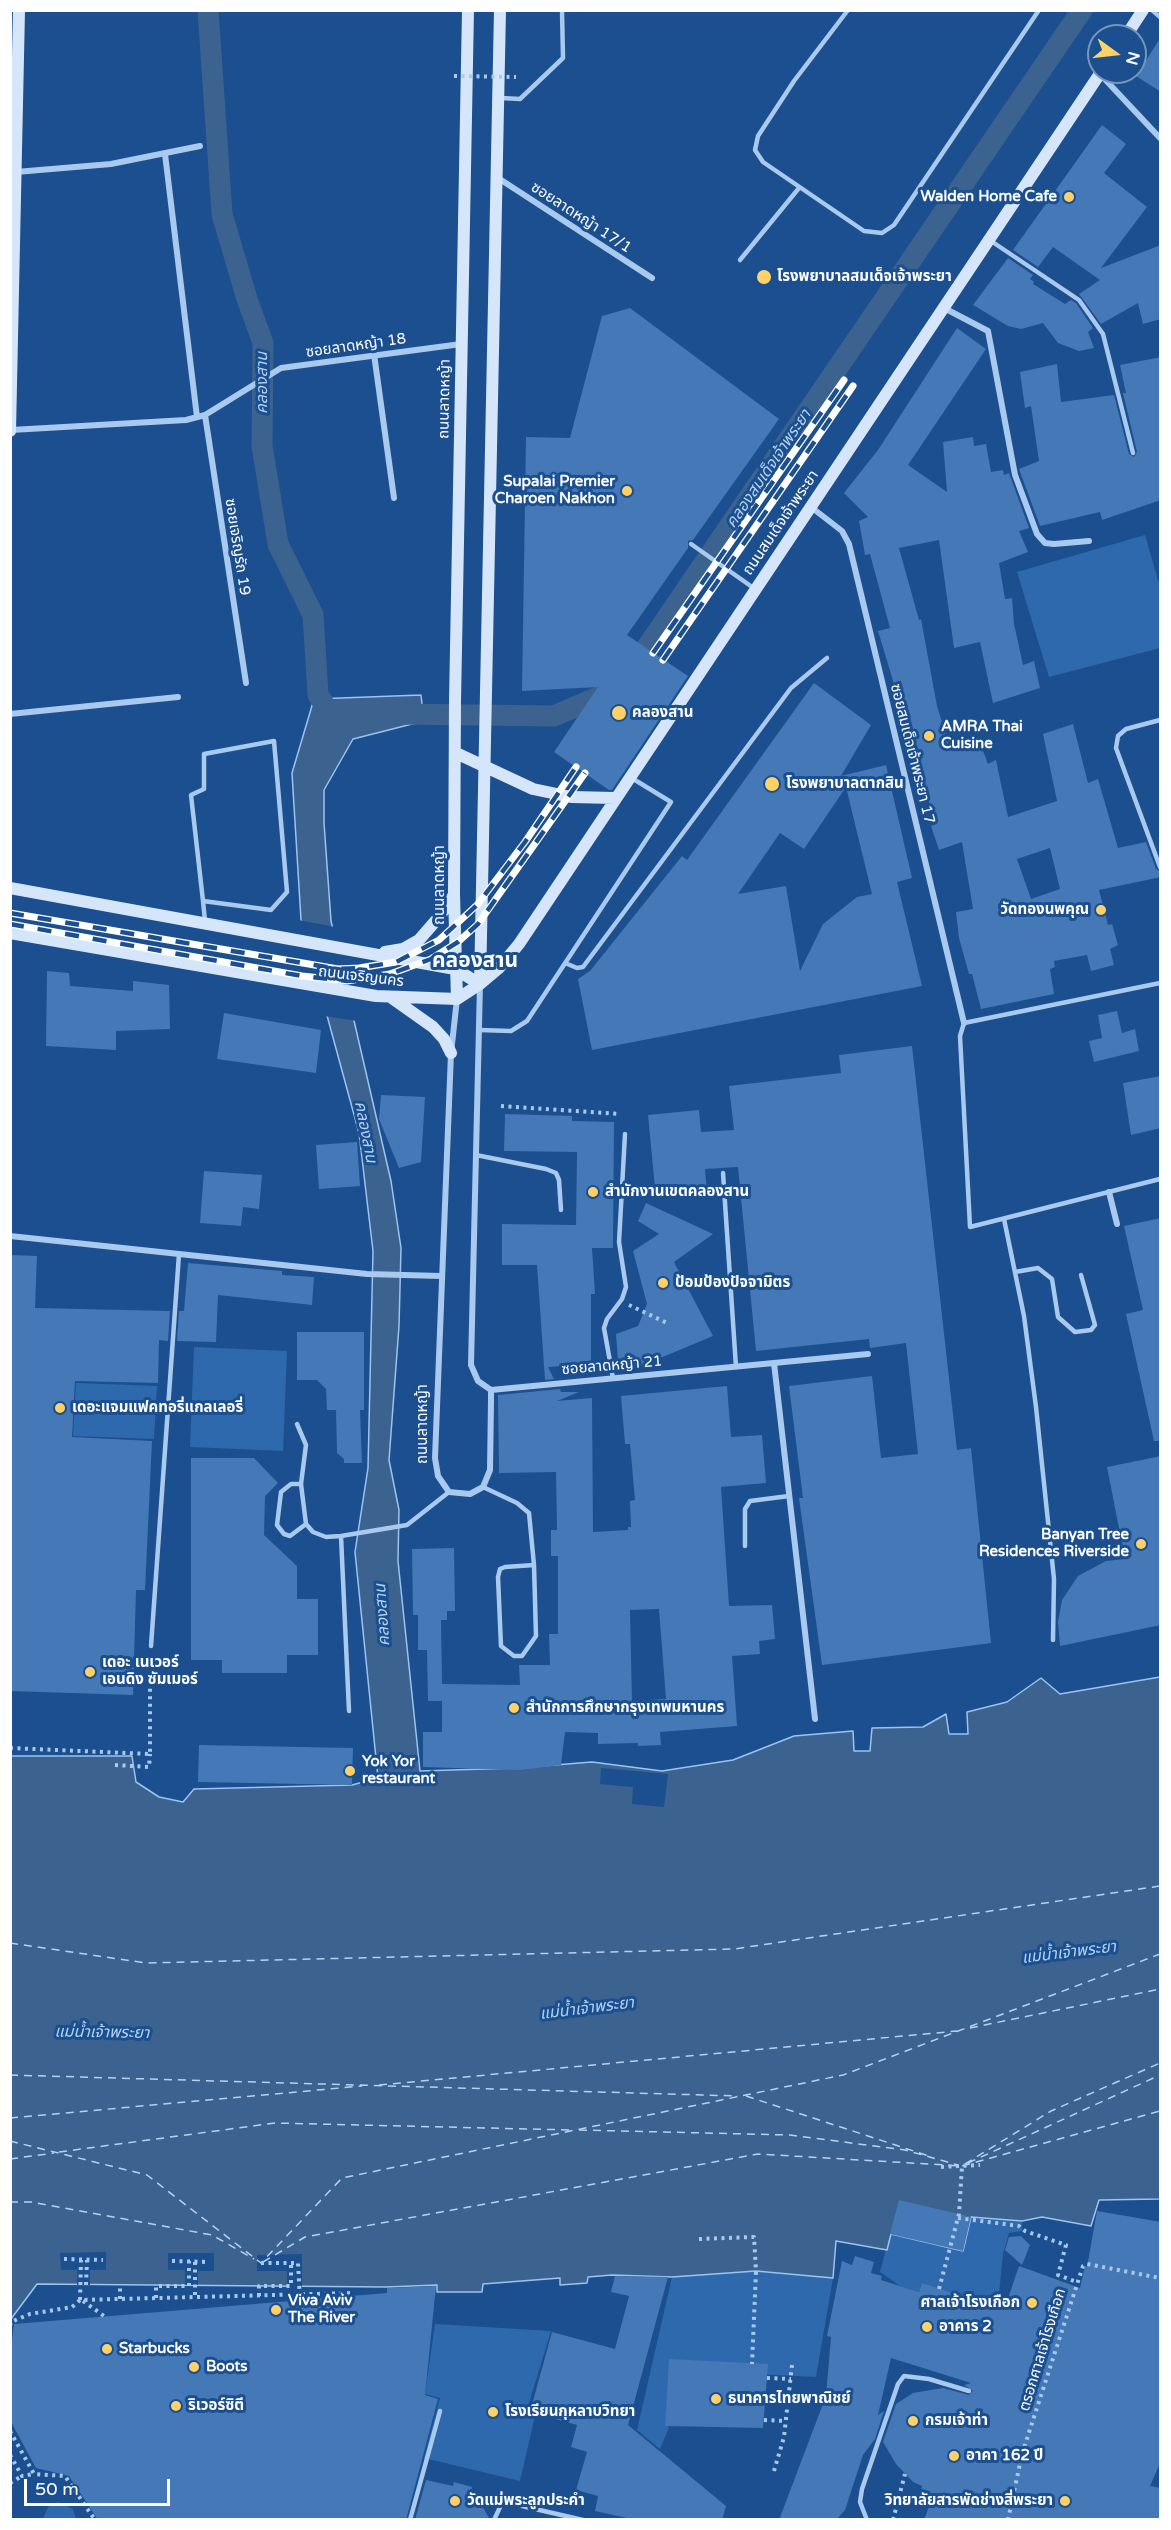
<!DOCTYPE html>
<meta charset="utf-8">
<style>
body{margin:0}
#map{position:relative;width:1171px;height:2530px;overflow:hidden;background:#1b4f8f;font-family:"Varela Round",sans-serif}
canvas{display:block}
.frame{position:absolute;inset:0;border:12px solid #fff;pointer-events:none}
.north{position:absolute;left:1087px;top:24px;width:60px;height:60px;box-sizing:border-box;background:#1b4f8f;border:2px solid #7695bc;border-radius:50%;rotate:105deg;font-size:16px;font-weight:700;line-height:24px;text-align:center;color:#fff}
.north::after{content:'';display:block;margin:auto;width:21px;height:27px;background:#ffd166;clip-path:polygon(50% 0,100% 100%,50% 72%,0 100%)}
.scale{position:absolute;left:24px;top:2479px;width:146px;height:27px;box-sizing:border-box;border:3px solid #fff;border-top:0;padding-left:8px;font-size:18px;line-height:21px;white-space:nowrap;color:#fff;-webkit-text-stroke:4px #1b4f8f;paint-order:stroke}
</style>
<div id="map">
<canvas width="1171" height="2530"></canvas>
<div class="frame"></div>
<div class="north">N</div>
<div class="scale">50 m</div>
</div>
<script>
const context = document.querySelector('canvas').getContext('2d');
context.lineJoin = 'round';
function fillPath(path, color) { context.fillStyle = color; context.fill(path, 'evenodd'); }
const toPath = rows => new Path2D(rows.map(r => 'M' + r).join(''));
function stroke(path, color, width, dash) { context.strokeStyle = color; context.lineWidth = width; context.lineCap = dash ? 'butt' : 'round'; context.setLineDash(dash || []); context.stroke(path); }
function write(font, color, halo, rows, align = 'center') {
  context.font = font + ' "Varela Round","Noto Sans Thai",sans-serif'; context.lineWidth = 6; context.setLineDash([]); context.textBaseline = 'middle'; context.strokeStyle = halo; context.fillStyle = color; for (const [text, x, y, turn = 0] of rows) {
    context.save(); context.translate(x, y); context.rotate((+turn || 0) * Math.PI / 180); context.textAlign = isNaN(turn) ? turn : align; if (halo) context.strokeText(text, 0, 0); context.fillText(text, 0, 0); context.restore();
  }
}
const green = toPath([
 [1145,535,1160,587,1160,648,1049,677,1017,572],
 [194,1347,287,1351,283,1451,190,1447],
 [76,1383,157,1386,154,1439,73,1436],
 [971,2217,1022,2221,1022,2231,1009,2233,1003,2254,997,2314,977,2301,922,2284,919,2292,900,2286,880,2272,890,2234,962,2251],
 [756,2271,833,2278,816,2377,674,2370,668,2430,660,2449,637,2430,672,2277],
 [435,2324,551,2331,526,2413,535,2416,520,2481,424,2458,440,2398,425,2394],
 [58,2502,73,2509,76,2519,43,2519,48,2507]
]);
const water = toPath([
 [421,695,424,721,353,739,324,790,324,823,331,921,391,1181,401,1248,399,1326,389,1460,399,1510,398,1561,420,1771,517,1768,592,1762,662,1771,733,1760,794,1736,853,1731,854,1751,870,1751,872,1728,923,1727,946,1714,949,1734,968,1734,967,1712,1007,1702,1041,1678,1060,1694,1160,1677,1160,2199,1099,2200,1091,2226,1042,2217,1022,2221,971,2217,963,2251,891,2234,887,2250,836,2241,833,2278,756,2271,672,2277,612,2275,588,2277,587,2283,560,2285,560,2278,483,2284,482,2292,437,2292,437,2285,386,2287,37,2284,11,2319,11,1756,132,1756,136,1782,159,1797,183,1802,194,1789,352,1785,378,1778,355,1552,368,1468,373,1251,359,1133,301,920,292,773,314,699,421,695]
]);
const pier = toPath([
 [298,920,335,927,357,1021,324,1016],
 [601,1768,668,1774,664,1807,632,1804,633,1787,600,1784],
 [106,2252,106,2270,90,2270,90,2285,77,2285,77,2270,61,2270,60,2253],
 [168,2253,214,2253,214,2271,198,2271,198,2285,185,2285,185,2270,168,2270],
 [302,2254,302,2287,287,2287,287,2271,257,2271,257,2255]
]);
const canal = toPath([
 [208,10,222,214,247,299,263,343,262,446,278,544,313,615,318,695,336,723],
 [396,714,554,716,619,688,1082,10]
]);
const ferry = toPath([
 [10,1943,146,1963,734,1949,1160,1886],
 [970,2028,1160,1989],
 [10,2075,738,2096],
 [379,2085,957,2031],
 [746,2096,932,2157],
 [10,2118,362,2086],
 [579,2130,790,2135,905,2150,958,2165],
 [10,2141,147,2175,261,2263,342,2178,843,2075,1160,1954],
 [59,2152,275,2123,571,2130],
 [10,2159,54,2153],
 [968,2163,1160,2075],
 [965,2164,1051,2111,1160,2063],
 [10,2202,31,2202,212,2235,254,2259],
 [263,2262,305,2237,758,2154,962,2166,1160,2111]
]);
const building = toPath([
 [1161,37,1161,92,1136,76],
 [1102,125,1126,144,1104,173,1147,207,1101,268,1161,245,1161,319,1143,324,1138,303,1101,324,1079,294,1100,280,1053,247,1038,267,1013,250],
 [1008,258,1033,275,1030,279,1034,282,1033,284,1065,304,1071,300,1076,303,1093,328,1088,332,1094,348,1079,351,1058,343,1043,323,1021,329,1008,326,973,305],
 [630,308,779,419,693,540,688,541,688,548,627,635,688,676,612,790,609,790,554,752,598,687,522,691,526,437,570,438,602,316],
 [957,328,986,349,908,465,947,492,943,442,973,437,974,446,986,444,991,472,1003,470,1004,475,1009,473,1029,528,1019,531,1028,552,999,563,1005,599,1012,598,1014,624,1023,665,1034,661,1040,688,993,703,980,642,954,648,939,540,899,548,919,620,921,619,937,706,951,751,979,740,988,764,996,760,1008,817,1057,801,1043,734,1073,724,1088,783,1098,779,1118,848,1146,842,1156,869,1161,871,1161,877,1099,890,1108,925,1112,924,1118,945,1110,949,1114,965,1091,971,1087,955,1054,961,1055,967,1050,969,1054,994,981,1009,972,974,969,974,959,938,956,912,973,909,962,842,939,850,931,826,936,824,923,784,925,784,918,756,905,715,900,717,891,685,894,684,878,631,890,628,870,554,865,555,859,521,868,517,844,493,878,450],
 [1050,848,1060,889,1031,899,1017,859],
 [1161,357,1161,500,1102,520,1100,512,1040,526,1019,469,1039,461,1031,406,1025,408,1020,372,1057,364,1061,402,1114,395,1129,454,1134,457,1137,452,1123,393,1126,393,1120,365],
 [814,683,871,725,841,776,886,765,912,878,897,882,922,986,592,1050,578,979,590,971,682,856,687,860],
 [846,787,872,894,857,897,823,924,800,971,786,886,738,894,780,833,804,849],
 [47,971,69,973,70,986,133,991,133,981,169,985,170,1029,116,1031,116,1050,46,1046],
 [1117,1011,1122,1033,1135,1029,1139,1051,1094,1062,1089,1041,1102,1038,1098,1015],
 [224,1013,321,1030,316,1073,217,1059],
 [912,1046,957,1450,971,1448,991,1643,822,1665,799,1498,803,1498,789,1386,872,1376,881,1458,918,1454,906,1343,870,1348,869,1339,756,1351,738,1167,705,1169,707,1193,656,1198,648,1115,699,1110,701,1132,734,1130,729,1086,841,1073,839,1055],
 [1161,1076,1161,1128,1131,1135,1123,1083],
 [381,1095,425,1097,421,1162,399,1168,379,1119],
 [505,1114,572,1116,572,1121,614,1122,613,1248,592,1248,595,1294,591,1294,591,1364,548,1367,554,1379,545,1380,537,1265,502,1265,502,1224,576,1225,577,1152,504,1151],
 [357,1142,360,1186,319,1189,316,1145],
 [204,1171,262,1175,259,1209,243,1207,241,1226,200,1223],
 [646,1203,713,1234,674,1262,713,1336,634,1369,618,1360,616,1334,638,1326,647,1304,633,1251,659,1234,638,1221],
 [1161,1218,1161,1441,1154,1441,1126,1314,1143,1310,1124,1226],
 [10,1255,37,1256,35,1308,170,1311,168,1341,159,1340,158,1383,75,1381,72,1437,152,1441,145,1590,136,1590,133,1695,10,1691],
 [188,1263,282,1271,282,1275,314,1277,312,1305,218,1295,216,1342,177,1341,179,1311,184,1311],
 [297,1332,364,1332,364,1410,360,1410,362,1463,344,1463,344,1459,337,1453,336,1410,327,1410,326,1389,317,1380,297,1380],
 [727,1386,731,1437,762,1435,766,1483,721,1487,729,1606,772,1605,775,1639,759,1641,760,1654,732,1656,737,1726,660,1732,661,1745,638,1746,638,1743,598,1744,598,1733,565,1732,561,1765,520,1770,423,1767,423,1732,442,1732,442,1701,428,1701,427,1650,418,1650,418,1615,413,1615,412,1549,454,1548,455,1611,447,1611,447,1620,441,1620,442,1684,520,1685,519,1665,550,1665,549,1634,558,1634,558,1556,551,1556,551,1530,557,1530,556,1472,499,1473,498,1395,560,1389,561,1392,579,1392,557,1401,592,1398,593,1532,628,1530,628,1527,631,1527,630,1501,635,1500,630,1444,625,1444,621,1396],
 [659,1609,666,1699,632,1701,630,1610],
 [1161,1456,1161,1625,1060,1646,1058,1622,1062,1600,1078,1576,1106,1561,1125,1559,1107,1467],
 [191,1458,254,1458,278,1483,265,1496,264,1535,297,1566,297,1599,318,1599,318,1655,287,1655,287,1673,222,1673,222,1660,191,1660],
 [199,1745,353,1748,352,1785,198,1782],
 [899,2200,971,2217,963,2251,890,2234],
 [1097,2211,1161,2222,1161,2461,1150,2486,1161,2488,1161,2520,924,2520,931,2501,921,2495,922,2486,913,2482,896,2464,883,2442,896,2404,913,2393,943,2388,969,2395,973,2391,964,2385,971,2383,891,2358,878,2415,884,2411,875,2439,863,2455,845,2510,836,2520,779,2520,826,2396,831,2337,827,2336,842,2261,852,2265,855,2256,874,2262,871,2273,882,2276,881,2280,919,2292,922,2283,1004,2310,1019,2266,1080,2288,1085,2266,1087,2267],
 [1021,2236,1030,2245,1022,2265,1005,2250,1009,2237],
 [615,2276,668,2277,628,2425,726,2506,722,2520,636,2520,595,2511,598,2496,576,2490,587,2452,571,2447,577,2425,530,2412,552,2332,615,2349,629,2296,611,2292],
 [436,2286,425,2395,438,2399,406,2520,98,2520,69,2476,36,2468,10,2420,10,2356,14,2324,387,2293,387,2288],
 [669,2359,768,2364,763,2428,665,2426],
 [426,2480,453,2486,454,2482,472,2487,471,2491,483,2495,481,2504,490,2520,415,2520]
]);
const path = toPath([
 [501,1106,620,1114],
 [629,1305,667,1323],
 [10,1748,150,1754,150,1657],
 [115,1765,149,1767,150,1754],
 [941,2167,980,2165],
 [958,2218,1019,2226,1025,2231,1066,2245,1058,2275,1077,2282],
 [699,2239,754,2237,756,2271,752,2364],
 [64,2259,103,2260],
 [172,2261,209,2262],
 [195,2262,195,2298],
 [261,2263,298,2263,300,2300],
 [86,2285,87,2260],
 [939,2289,959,2214,962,2166],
 [259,2296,259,2286,291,2286,291,2263],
 [156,2298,156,2286,189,2286,189,2261],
 [120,2299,120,2285],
 [80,2300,81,2260],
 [83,2301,104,2316],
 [10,2326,11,2322,30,2314,72,2307,80,2300,352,2293],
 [767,2378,791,2379],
 [764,2420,786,2421],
 [10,2431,34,2474,65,2476,95,2520],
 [10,2455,22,2476,33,2474],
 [774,2471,784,2437,792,2365],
 [10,2483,22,2476],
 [893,2520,905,2474],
 [1008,2520,1022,2454,1083,2266,1087,2264,1160,2278]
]);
const lane = toPath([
 [848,10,794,81,758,136,755,150,763,162,864,231,882,233,894,225,1039,10],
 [1152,10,1160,17],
 [501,98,520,99,563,58,562,10],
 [991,241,1079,300,1103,334,1133,453],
 [740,260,799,188],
 [691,544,755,589],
 [1160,720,1126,729,1118,736,1116,748,1160,867],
 [203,901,271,910,287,892,274,741,204,754,204,789,191,795,203,901,205,921],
 [565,963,577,968,583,967,791,688,827,658],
 [1160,983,964,1023,960,1036,970,1227,1160,1179],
 [479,1030,511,1031,527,1021,671,802,630,777],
 [476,1155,546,1169,556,1173,559,1180,561,1210],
 [723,1173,736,1367],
 [1004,1219,1024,1316,1036,1407,1054,1579,1053,1640],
 [1015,1272,1038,1268,1052,1279,1058,1317,1075,1332,1091,1330,1095,1325,1081,1275],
 [613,1378,604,1328,607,1319,622,1299,626,1287,619,1242,625,1134],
 [297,1424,306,1445,301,1484,306,1524,313,1532,326,1537,341,1536],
 [301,1484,291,1484,281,1492,277,1525,284,1534,290,1536,306,1524],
 [483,1487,517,1503,529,1513,534,1565,536,1636,522,1656,514,1656,501,1646,498,1577,500,1569,505,1567,534,1565],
 [745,1546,745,1509,750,1501,789,1496],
 [151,1646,179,1254],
 [349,1711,341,1536,407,1525,449,1492],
 [410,2520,440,2411],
 [494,2520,501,2505,509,2503,583,2520],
 [867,2520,860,2502,862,2489,898,2384,904,2376,929,2379,969,2391]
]);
const street = toPath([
 [1100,74,1160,138],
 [165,154,197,417],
 [16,172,111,164,200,146],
 [498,178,652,278],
 [944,308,988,331,1015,475,1037,534,1045,543,1054,544,1089,541],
 [374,354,394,498],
 [205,415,246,683],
 [11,430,186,420,205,415,281,368,461,344],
 [811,507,842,531,849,544,964,1023],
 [10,714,178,697],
 [457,999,451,1053,435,1458,438,1476,449,1492,470,1494,483,1487,490,1470,491,1401,491,1390,478,1381,471,1365,480,984],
 [1109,1192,1117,1224],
 [10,1236,367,1274,441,1276],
 [774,1363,815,1719],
 [491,1390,868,1354]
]);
const secondary = toPath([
 [1126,36,1143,10],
 [10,431,19,10],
 [456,753,533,789,571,797,615,798],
 [10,888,455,969,480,984],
 [10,933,376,996,457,999,480,984,499,968,519,944,1101,72],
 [385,952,403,949,419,940,439,917,454,895],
 [480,984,500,10],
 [392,998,433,1027,444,1039,451,1053],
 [457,999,454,894,455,701,468,10]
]);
const rail = toPath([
 [653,653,844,380],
 [663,660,853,386],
 [10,913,338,969,359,968,396,962,439,940,477,905,525,842,576,767],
 [10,924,302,976,347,981,390,974,431,959,458,942,478,924,585,773]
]);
const pathBridge = toPath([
 [454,76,516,77]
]);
const markers = [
 [1069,197,6,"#ffd166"],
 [764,277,8,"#ffd166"],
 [627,491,6,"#ffd166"],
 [619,713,8,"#ffd166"],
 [929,736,6,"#ffd166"],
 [772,784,8,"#ffd166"],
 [1101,910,6,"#ffd166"],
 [593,1192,6,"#ffd166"],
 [663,1283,6,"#ffd166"],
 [60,1408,6,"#ffd166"],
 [1141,1544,6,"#ffd166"],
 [90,1672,6,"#ffd166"],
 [514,1708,6,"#ffd166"],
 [350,1771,6,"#ffd166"],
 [1032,2303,6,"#ffd166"],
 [276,2310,6,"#ffd166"],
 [927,2327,6,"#ffd166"],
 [107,2349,6,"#ffd166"],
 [194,2367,6,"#ffd166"],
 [716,2399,6,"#ffd166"],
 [176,2406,6,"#ffd166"],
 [493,2412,6,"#ffd166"],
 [913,2421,6,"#ffd166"],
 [954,2456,6,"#ffd166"],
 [455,2501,6,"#ffd166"],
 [1065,2501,6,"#ffd166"]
];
const poiNames = [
 ["Walden Home Cafe",1057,197,"right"],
 ["โรงพยาบาลสมเด็จเจ้าพระยา",777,277],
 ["Supalai Premier",615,482,"right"],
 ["Charoen Nakhon",615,499,"right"],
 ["คลองสาน",632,713],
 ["AMRA Thai",941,727],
 ["Cuisine",941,744],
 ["โรงพยาบาลตากสิน",786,784],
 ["วัดทองนพคุณ",1089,910,"right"],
 ["สำนักงานเขตคลองสาน",605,1192],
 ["ป้อมป้องปัจจามิตร",675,1283],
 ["เดอะแจมแฟคทอรี่แกลเลอรี่",72,1408],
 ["Banyan Tree",1129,1535,"right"],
 ["Residences Riverside",1129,1552,"right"],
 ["เดอะ เนเวอร์",102,1663],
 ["เอนดิง ซัมเมอร์",102,1680],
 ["สำนักการศึกษากรุงเทพมหานคร",526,1708],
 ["Yok Yor",362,1762],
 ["restaurant",362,1779],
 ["Viva Aviv",288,2301],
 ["The River",288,2318],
 ["ศาลเจ้าโรงเกือก",1020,2303,"right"],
 ["อาคาร 2",939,2327],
 ["Starbucks",119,2349],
 ["Boots",206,2367],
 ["ธนาคารไทยพาณิชย์",728,2399],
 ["ริเวอร์ซิตี",188,2406],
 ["โรงเรียนกุหลาบวิทยา",505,2412],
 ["กรมเจ้าท่า",925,2421],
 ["อาคา 162 ปี",966,2456],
 ["วัดแม่พระลูกประคำ",467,2501],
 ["วิทยาลัยสารพัดช่างสี่พระยา",1053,2501,"right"]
];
const streetNames = [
 ["ซอยลาดหญ้า 17/1",581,218,33],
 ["ซอยลาดหญ้า 18",356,346,-8],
 ["ถนนลาดหญ้า",445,399,-89],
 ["ถนนสมเด็จเจ้าพระยา",781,523,-56],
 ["ซอยเจริญรัถ 19",237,547,81],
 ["ซอยสมเด็จเจ้าพระยา 17",912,754,76],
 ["ถนนลาดหญ้า",440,885,-90],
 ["ถนนเจริญนคร",361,977,7],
 ["ซอยลาดหญ้า 21",612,1366,-5],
 ["ถนนลาดหญ้า",423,1424,-90],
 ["ตรอกศาลเจ้าโรงเกือก",1043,2350,-73]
];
const waterNames = [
 ["คลองสาน",263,383,-90],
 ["คลองสมเด็จเจ้าพระยา",769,469,-56],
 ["คลองสาน",365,1132,79],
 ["คลองสาน",383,1615,-94],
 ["แม่น้ำเจ้าพระยา",1069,1953,-7],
 ["แม่น้ำเจ้าพระยา",587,2009,-7],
 ["แม่น้ำเจ้าพระยา",102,2033,1]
];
const districtNames = [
 ["คลองสาน",475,961]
];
fillPath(green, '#2e69ad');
fillPath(water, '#3c6290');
stroke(water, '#9cc4f0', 1.5);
fillPath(pier, '#1b4f8f');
stroke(canal, '#3c6290', 21);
stroke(ferry, '#b5d3f5', 1.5, [8, 6]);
fillPath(building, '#4478b7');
stroke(path, '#a9c9ee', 4, [3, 4.5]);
stroke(lane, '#a9c9ee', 4.5);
stroke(street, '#a9c9ee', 6);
stroke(secondary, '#d6e6fa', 12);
stroke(rail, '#fff', 7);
stroke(rail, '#1b4f8f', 4.5, [14]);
stroke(pathBridge, '#a9c9ee', 4, [3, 4.5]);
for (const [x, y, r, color] of markers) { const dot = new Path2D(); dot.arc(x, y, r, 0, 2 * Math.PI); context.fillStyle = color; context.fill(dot); stroke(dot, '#1b4f8f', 2); }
write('bold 15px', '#fff', '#1b4f8f', poiNames, 'left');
write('15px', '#fff', '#1b4f8f', streetNames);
write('italic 16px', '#b5d3f5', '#1b4f8f', waterNames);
write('bold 21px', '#fff', '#1b4f8f', districtNames);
</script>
